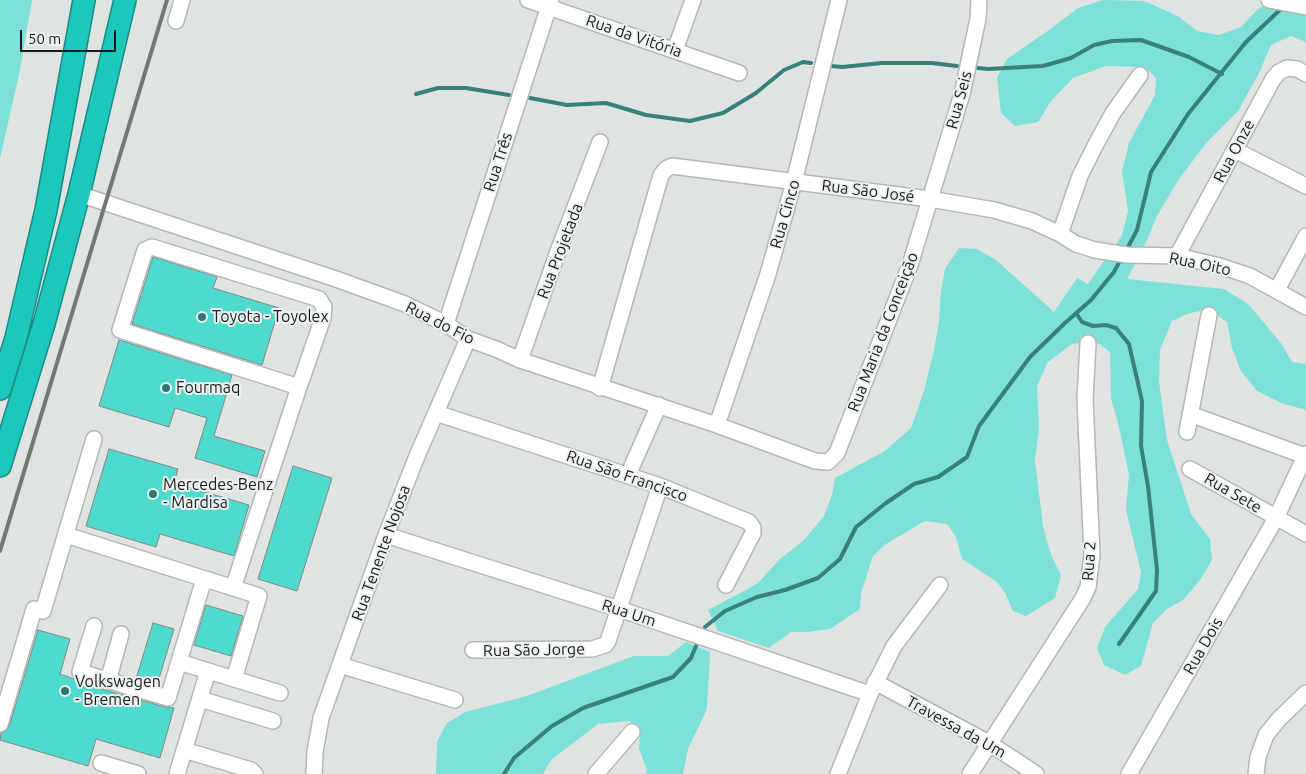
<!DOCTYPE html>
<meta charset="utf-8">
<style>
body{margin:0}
#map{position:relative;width:1306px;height:774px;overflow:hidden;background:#dfe4e3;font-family:Ubuntu,sans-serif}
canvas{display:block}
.scale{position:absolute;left:20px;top:30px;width:96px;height:22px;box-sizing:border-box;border:2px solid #1a1c1b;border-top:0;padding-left:6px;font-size:15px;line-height:18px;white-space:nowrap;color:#1a1c1b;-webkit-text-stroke:4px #edf1f1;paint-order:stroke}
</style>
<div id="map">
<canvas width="1306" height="774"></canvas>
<div class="scale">50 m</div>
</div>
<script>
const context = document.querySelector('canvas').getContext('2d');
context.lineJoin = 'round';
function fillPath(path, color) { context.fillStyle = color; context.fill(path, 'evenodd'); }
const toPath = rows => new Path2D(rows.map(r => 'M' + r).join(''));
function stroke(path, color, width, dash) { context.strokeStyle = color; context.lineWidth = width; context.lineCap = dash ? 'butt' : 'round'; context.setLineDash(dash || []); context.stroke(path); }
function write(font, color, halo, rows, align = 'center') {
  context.font = font + ' Ubuntu,sans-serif'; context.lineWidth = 4; context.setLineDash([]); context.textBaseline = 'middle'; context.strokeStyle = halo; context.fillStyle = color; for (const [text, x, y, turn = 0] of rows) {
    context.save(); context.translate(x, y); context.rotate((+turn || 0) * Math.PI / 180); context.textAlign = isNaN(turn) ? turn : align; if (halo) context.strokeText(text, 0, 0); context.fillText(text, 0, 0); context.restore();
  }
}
const green = toPath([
 [0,0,32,0,20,70,0,159],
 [1103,0,1144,1,1178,16,1197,31,1219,35,1241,27,1257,10,1271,0,1306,0,1306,42,1291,36,1271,45,1259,73,1238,111,1207,142,1179,179,1157,216,1147,240,1127,279,1224,289,1248,304,1281,343,1292,362,1306,364,1306,410,1281,403,1257,391,1241,371,1232,348,1227,322,1208,309,1187,314,1172,321,1160,350,1159,381,1167,440,1191,514,1210,539,1212,560,1200,580,1183,600,1167,609,1153,623,1141,666,1125,675,1104,665,1097,648,1105,627,1138,589,1141,572,1126,510,1129,475,1119,427,1111,398,1110,352,1095,341,1072,344,1048,362,1037,386,1039,428,1035,461,1043,526,1051,555,1061,575,1055,598,1026,616,1013,611,1005,593,997,582,962,559,956,537,947,524,925,521,886,544,873,556,861,593,860,609,830,629,807,632,791,632,769,648,718,631,708,610,757,584,780,559,804,540,824,516,832,495,835,478,885,451,911,428,924,391,934,350,939,321,941,291,945,269,959,248,977,249,996,260,1054,312,1077,278,1088,284,1122,235,1128,211,1122,171,1129,143,1155,95,1156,78,1145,67,1106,66,1073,78,1051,101,1038,122,1015,126,1001,113,997,78,1007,59,1049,30,1078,8],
 [686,642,710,652,707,709,688,749,683,774,646,774,647,770,639,749,640,733,629,721,598,724,551,760,543,774,436,774,437,742,446,724,465,712,527,696,634,656,668,656]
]);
const stream = toPath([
 [832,66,842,67,882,63,932,63,957,66],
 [978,68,988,69,1043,66,1071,58,1094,45,1112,41,1141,40,1189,57,1222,74],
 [416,94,438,88,466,88,509,95],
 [530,98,567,105,606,103,646,115,690,121,723,113,756,93,784,70,803,62,811,63],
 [1126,251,1137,230,1151,172,1188,114,1246,42,1283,7],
 [1076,313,1082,322,1093,326,1106,325,1116,328,1129,344,1142,401,1141,446,1148,486,1157,570,1156,591,1119,644],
 [705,627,725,611,757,597,785,590,818,578,840,559,856,527,886,503,914,484,938,477,967,457,979,426,1030,357,1065,323,1091,300,1114,272,1122,257],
 [504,774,514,758,552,726,583,708,673,677,691,658,696,646]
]);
const building = toPath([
 [153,257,217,277,213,288,279,308,262,365,132,324,153,257],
 [119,340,232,375,214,436,265,451,257,477,195,458,207,418,175,408,169,427,99,406,119,340],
 [109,449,178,469,174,483,249,505,234,556,160,534,156,547,86,526,109,449],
 [293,466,332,478,297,591,258,579,293,466],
 [206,605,243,616,231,656,194,645,206,605],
 [153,623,174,629,157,685,136,679,153,623],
 [38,630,70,639,60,674,105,690,165,707,174,708,160,758,96,739,88,766,0,740,1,733,6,731,9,727,38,630]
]);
const minor = toPath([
 [528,0,739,73],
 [1269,0,1306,7],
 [176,21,182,0],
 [675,50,693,0],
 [1235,150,1306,186],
 [79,194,336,279,405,304,446,324,468,339,496,349,520,360,717,425,815,461,828,462,837,453,910,265,962,94,978,19,979,0],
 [1060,234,1080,176,1096,144,1113,113,1140,75],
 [1177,256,1273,79,1279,72,1287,68,1297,69,1306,74],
 [1277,290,1306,236],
 [446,324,551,0],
 [520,360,557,254,600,142],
 [600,388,661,175,666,169,672,166,930,199,994,210,1032,221,1060,234,1076,244,1095,250,1127,255,1177,256,1220,266,1250,276,1306,307],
 [436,413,660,486,749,522,753,528,753,533,726,585],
 [1190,414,1305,456],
 [717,425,768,274,794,182,839,0],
 [1187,432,1209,315],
 [1190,469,1306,534],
 [628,475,659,405],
 [66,535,259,596,234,679],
 [386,535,619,609,870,694],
 [233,588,299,387,120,330,145,250,152,247,319,299,324,307,323,318,299,387],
 [43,611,94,439],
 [94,626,80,672,168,698,204,579],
 [473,650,592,649,605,645,608,641,660,486],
 [179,662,280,693],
 [340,665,455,700],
 [108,681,121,634],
 [875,682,989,743,1036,774],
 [200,699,273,721],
 [0,724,34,609],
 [184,750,251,770,255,774],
 [101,763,138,774],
 [177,774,208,671],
 [314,774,315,752,321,718,386,535,417,456,468,339],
 [596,774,632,732],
 [838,774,870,694,894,646,940,585],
 [970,774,1083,598,1088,587,1092,555,1085,399,1088,343],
 [1129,774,1276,518,1306,454],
 [1256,774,1258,757,1266,735,1279,719,1306,693]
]);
const highway = toPath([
 [0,389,16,338,46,210,84,0],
 [0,466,44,324,79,194,125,0]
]);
const rail = toPath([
 [0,551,167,0]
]);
const markers = [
 [202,317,5,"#2e7670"],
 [166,388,5,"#2e7670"],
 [153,494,5,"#2e7670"],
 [65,691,5,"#2e7670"]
];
const streetNames = [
 ["Rua da Vitória",634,36,19],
 ["Rua Seis",959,100,-75],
 ["Rua Onze",1234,151,-62],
 ["Rua Três",498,162,-72],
 ["Rua São José",868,191,7],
 ["Rua Cinco",785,214,-74],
 ["Rua Projetada",560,251,-69],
 ["Rua Oito",1200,264,12],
 ["Rua do Fio",440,323,27],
 ["Rua Maria da Conceição",883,332,-69],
 ["Rua São Francisco",627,476,19],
 ["Rua Sete",1233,493,30],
 ["Rua Tenente Nojosa",381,553,-70],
 ["Rua 2",1089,561,-86],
 ["Rua Um",629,613,18],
 ["Rua Dois",1203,646,-60],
 ["Rua São Jorge",534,650,-1],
 ["Travessa da Um",956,727,29]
];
const poiNames = [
 ["Toyota - Toyolex",212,317],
 ["Fourmaq",176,388],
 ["Mercedes-Benz",163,485],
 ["- Mardisa",163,503],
 ["Volkswagen",75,682],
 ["- Bremen",75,700]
];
fillPath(green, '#7ee1d7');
stroke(stream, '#37817a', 4);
fillPath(building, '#4edbce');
stroke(building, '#838786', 1);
stroke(minor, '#b3b7b7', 18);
stroke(highway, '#1b8c83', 24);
stroke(minor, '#fff', 15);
stroke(highway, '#1bc8bb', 21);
stroke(rail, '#747776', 4);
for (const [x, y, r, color] of markers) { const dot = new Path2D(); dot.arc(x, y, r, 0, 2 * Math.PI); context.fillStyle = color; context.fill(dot); stroke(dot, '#edf1f1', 2); }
write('16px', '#1a1c1b', '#edf1f1', streetNames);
write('16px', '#1a1c1b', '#edf1f1', poiNames, 'left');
</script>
